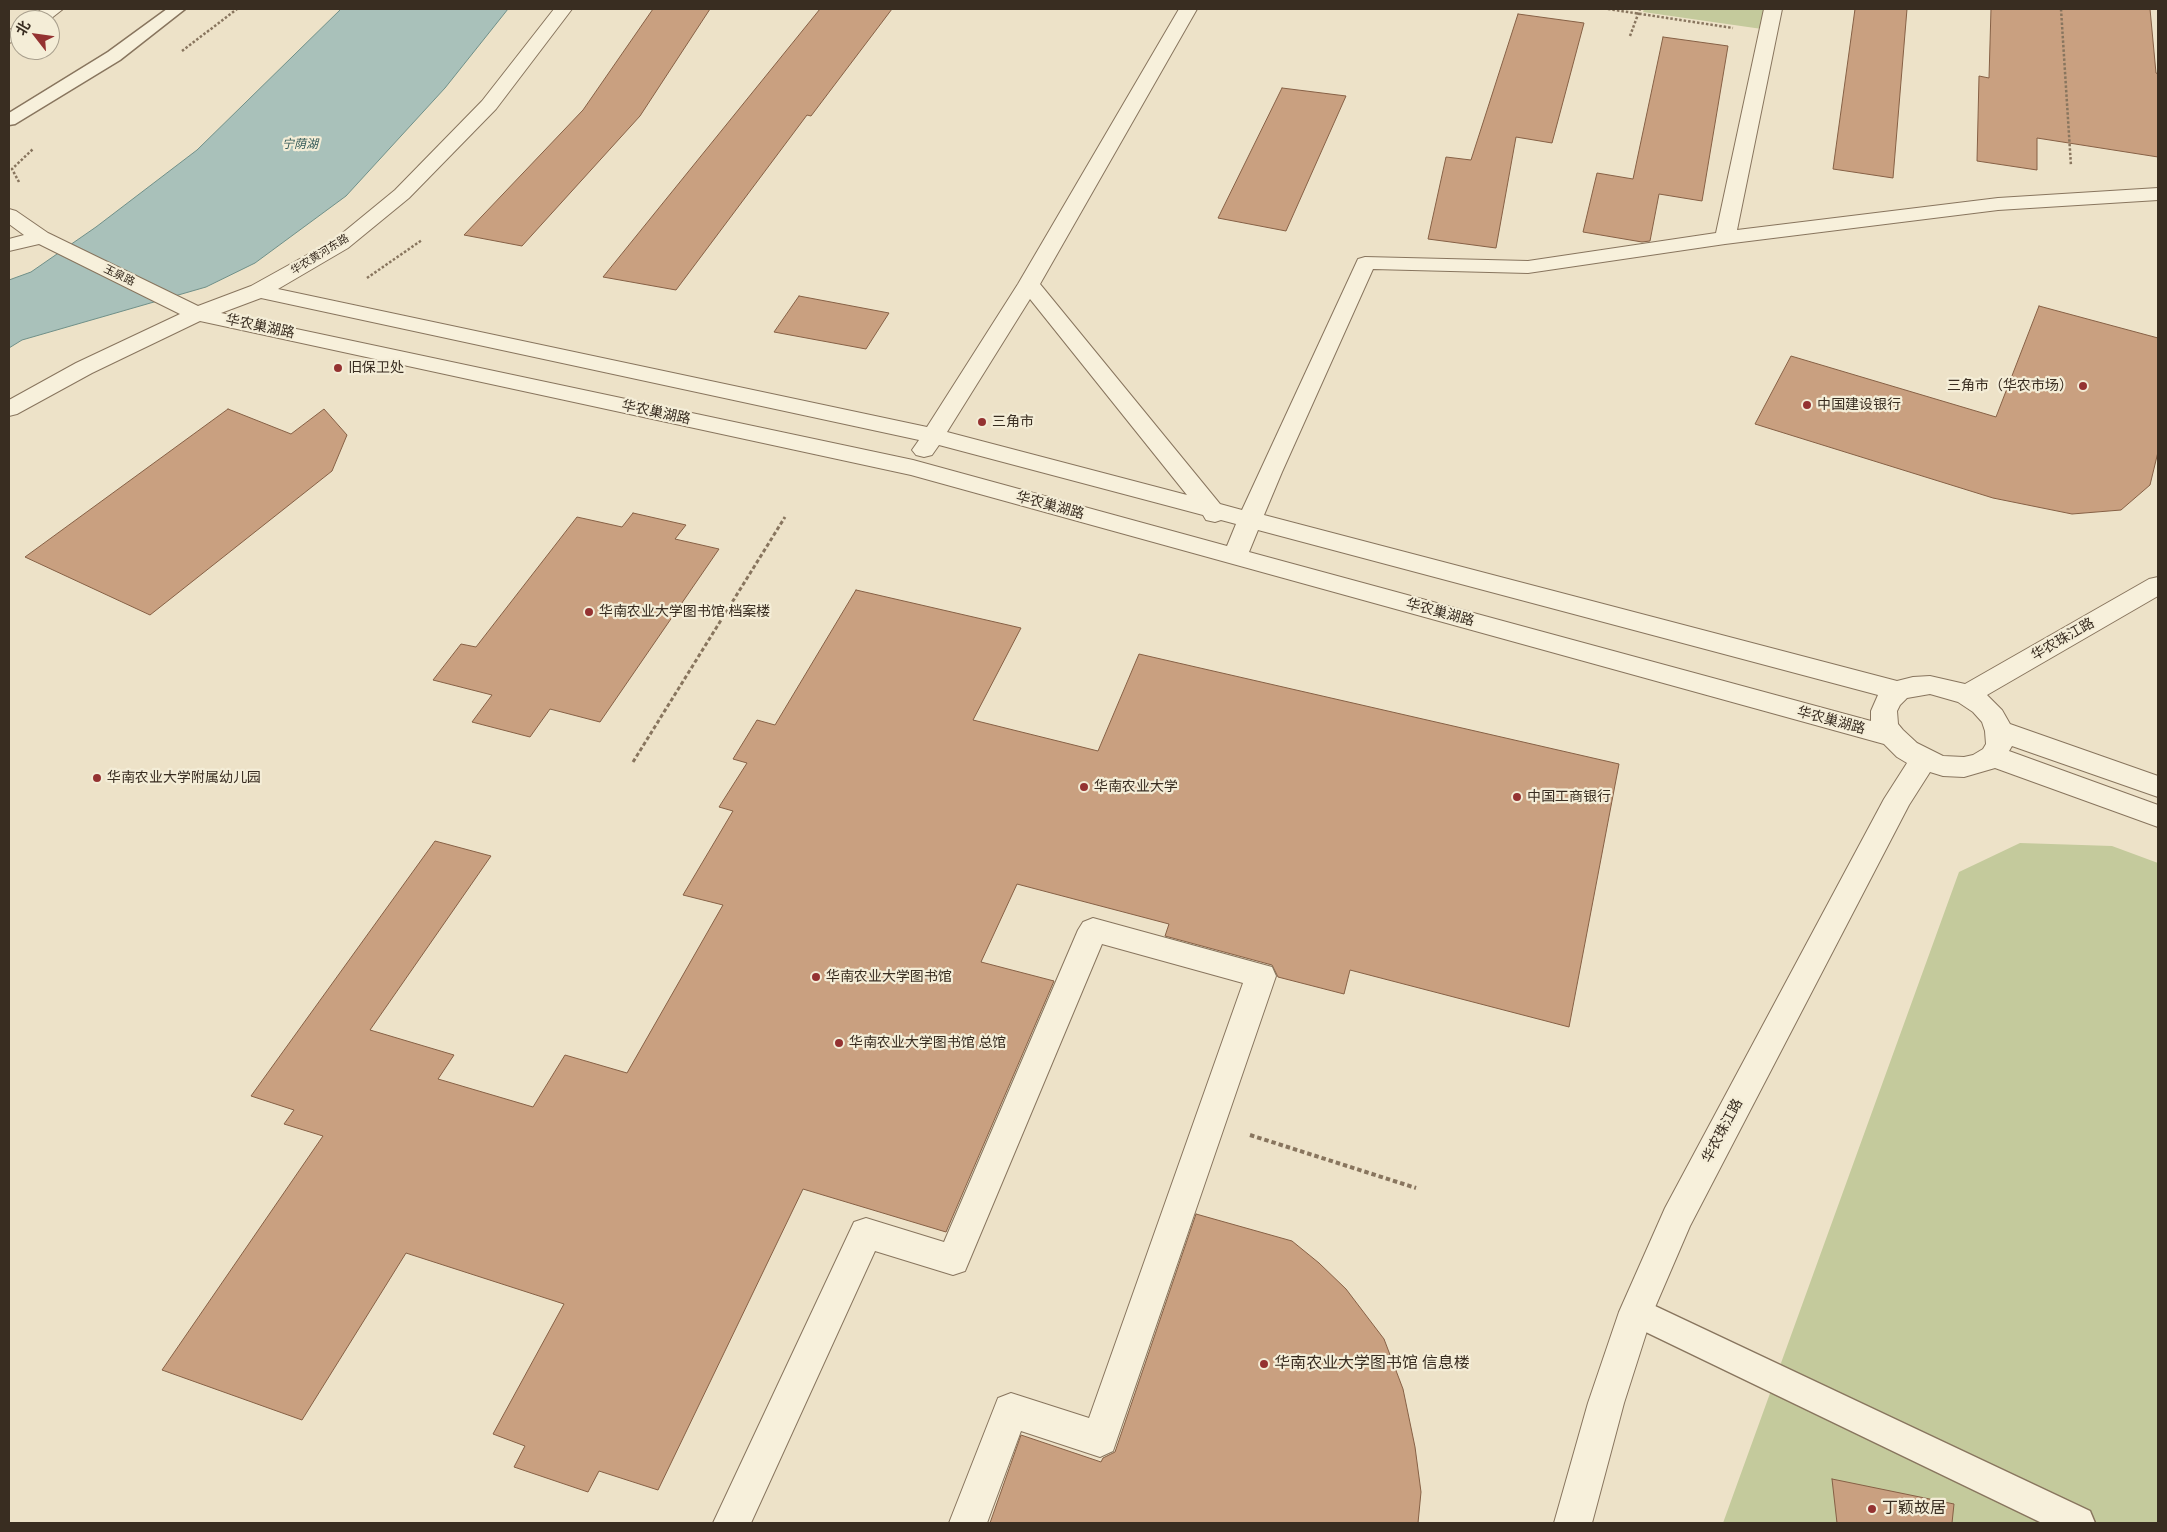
<!DOCTYPE html>
<meta charset="utf-8">
<style>
body{margin:0}
#map{position:relative;width:2167px;height:1532px;overflow:hidden;background:#ede2c8;font-family:"Source Serif 4","Noto Sans SC",serif}
canvas{display:block}
.frame{position:absolute;inset:0;border:10px solid #392d21;pointer-events:none}
.north{position:absolute;left:10px;top:10px;width:50px;height:50px;box-sizing:border-box;background:#f4edd7;border:1px solid #a9a08e;border-radius:50%;rotate:300deg;font-size:14px;font-weight:700;line-height:20px;text-align:center;color:#392d21}
.north::after{content:'';display:block;margin:auto;width:18px;height:22px;background:#943231;clip-path:polygon(50% 0,100% 100%,50% 72%,0 100%)}
</style>
<div id="map">
<canvas width="2167" height="1532"></canvas>
<div class="frame"></div>
<div class="north">北</div>
</div>
<script>
const context = document.querySelector('canvas').getContext('2d');
context.lineJoin = 'round';
function fillPath(path, color) { context.fillStyle = color; context.fill(path, 'evenodd'); }
const toPath = rows => new Path2D(rows.map(r => 'M' + r).join(''));
function stroke(path, color, width, dash) { context.strokeStyle = color; context.lineWidth = width; context.lineCap = dash ? 'butt' : 'round'; context.setLineDash(dash || []); context.stroke(path); }
function write(font, color, halo, rows, align = 'center') {
  context.font = font + ' "Source Serif 4","Noto Sans SC",serif'; context.lineWidth = 4.5; context.setLineDash([]); context.textBaseline = 'middle'; context.strokeStyle = halo; context.fillStyle = color; for (const [text, x, y, turn = 0] of rows) {
    context.save(); context.translate(x, y); context.rotate((+turn || 0) * Math.PI / 180); context.textAlign = isNaN(turn) ? turn : align; if (halo) context.strokeText(text, 0, 0); context.fillText(text, 0, 0); context.restore();
  }
}
const green = toPath([
 [1644,9,1766,9,1762,29,1643,12],
 [2020,843,2112,846,2158,863,2158,1523,1723,1523,1959,872]
]);
const water = toPath([
 [341,9,508,9,445,88,346,196,255,263,206,287,22,340,9,348,9,280,31,272,96,227,197,150,341,9]
]);
const building = toPath([
 [653,9,710,9,640,116,522,246,464,235,583,110,653,9],
 [820,9,892,9,811,116,807,115,676,290,603,277,820,9],
 [1855,9,1907,9,1893,178,1833,169,1855,9],
 [1991,9,2150,9,2156,73,2158,74,2158,157,2037,138,2037,170,1977,161,1979,76,1989,78,1991,9],
 [1518,14,1584,23,1552,143,1516,137,1496,248,1428,239,1446,157,1471,160,1518,14],
 [1663,37,1728,46,1702,201,1659,194,1650,241,1642,242,1583,232,1597,173,1633,179,1663,37],
 [1282,88,1346,96,1286,231,1218,218,1282,88],
 [799,296,889,313,866,349,774,332,799,296],
 [2039,306,2158,338,2158,452,2150,485,2121,510,2072,514,1993,498,1755,424,1791,356,1996,417,2039,306],
 [228,409,291,434,324,409,347,435,332,471,150,615,25,557,228,409],
 [633,513,686,525,675,539,719,549,600,722,550,709,530,737,472,722,492,695,433,680,461,644,476,647,577,517,622,527,633,513],
 [856,590,1021,628,973,720,1098,751,1139,654,1619,764,1569,1027,1350,970,1344,994,1278,977,1272,965,1165,936,1169,924,1017,884,981,962,1054,981,946,1232,803,1189,658,1490,599,1471,588,1492,514,1467,525,1446,493,1434,564,1304,406,1253,302,1420,162,1370,323,1136,284,1124,294,1110,251,1096,435,841,491,856,370,1030,454,1055,438,1079,533,1107,565,1055,627,1073,723,905,683,895,733,811,719,807,747,763,733,759,757,720,775,725,856,590],
 [1196,1214,1292,1241,1319,1263,1346,1289,1384,1339,1403,1389,1415,1447,1421,1492,1418,1523,990,1523,1021,1435,1101,1462,1103,1458,1115,1452,1196,1214],
 [1832,1479,1954,1504,1952,1523,1837,1523,1832,1479]
]);
const pathFar2 = toPath([
 [1608,9,1733,28],
 [2061,9,2071,166],
 [1630,36,1640,9],
 [182,51,237,9],
 [19,182,12,169,33,149],
 [367,278,422,240]
]);
const pathFar1 = toPath([
 [633,762,785,517]
]);
const path = toPath([
 [1250,1135,1416,1188]
]);
const lane = toPath([
 [167,9,185,9,120,60,15,124,9,125,9,113,108,52,167,9],
 [1636,1297,2090,1511,2095,1523,2042,1523,1625,1322,1620,1312,1625,1302,1636,1297]
]);
const street = toPath([
 [42,9,63,9,49,20,28,20,42,9],
 [554,9,572,9,496,109,409,198,348,248,278,289,927,427,1018,284,1179,9,1197,9,1040,284,1220,504,1242,510,1358,259,1365,257,1528,261,1716,233,1764,9,1782,9,1737,230,1998,198,2158,188,2158,200,1998,210,1725,244,1528,273,1373,269,1282,472,1264,515,1897,681,1913,677,1930,676,1965,684,2149,579,2158,577,2158,596,1987,695,2002,710,2010,724,2158,776,2158,797,2012,746,2009,751,2158,805,2158,827,1995,768,1964,777,1943,776,1930,772,1909,805,1690,1226,1653,1312,1624,1403,1592,1523,1554,1523,1588,1403,1619,1312,1665,1208,1884,799,1907,763,1897,757,1884,744,911,475,200,321,92,373,17,414,9,416,9,400,76,363,180,314,39,244,9,251,9,239,24,235,9,224,9,209,16,211,48,233,198,306,251,286,334,240,395,190,482,101,554,9],
 [261,298,919,440,912,450,916,455,924,457,932,455,939,445,1203,515,1206,520,1215,522,1221,520,1236,524,1227,546,913,460,221,313,261,298],
 [1030,299,1187,495,947,432,1030,299],
 [1258,530,1878,695,1871,711,1871,721,1249,552,1258,530],
 [1930,694,1958,702,1973,712,1982,722,1985,731,1986,744,1983,749,1973,755,1964,757,1943,756,1917,743,1903,730,1898,724,1897,711,1900,705,1907,698,1930,694],
 [20,26,20,39,9,43,9,30,20,26],
 [1093,918,1261,964,1272,967,1276,976,1113,1451,1100,1457,1021,1431,987,1523,949,1523,998,1398,1011,1393,1089,1418,1243,983,1102,944,965,1271,953,1275,875,1251,751,1523,713,1523,854,1222,866,1218,944,1242,1078,930,1083,922,1093,918]
]);
const markers = [
 [338,368,5,"#943231"],
 [2083,386,5,"#943231"],
 [1807,405,5,"#943231"],
 [982,422,5,"#943231"],
 [589,612,5,"#943231"],
 [97,778,5,"#943231"],
 [1084,787,5,"#943231"],
 [1517,797,5,"#943231"],
 [816,977,5,"#943231"],
 [839,1043,5,"#943231"],
 [1264,1364,5,"#943231"],
 [1872,1509,5,"#943231"]
];
const farStreetnames = [
 ["华农黄河东路",320,255,-32],
 ["玉泉路",119,276,26]
];
const farWaternames = [
 ["宁荫湖",300,145]
];
const streetNames = [
 ["华农巢湖路",260,327,12],
 ["华农巢湖路",656,413,12],
 ["华农巢湖路",1050,506,15],
 ["华农巢湖路",1440,613,15],
 ["华农珠江路",2063,640,-30],
 ["华农巢湖路",1831,721,15],
 ["华农珠江路",1723,1131,-62]
];
const poiNames = [
 ["旧保卫处",348,368],
 ["三角市（华农市场）",2073,386,"right"],
 ["中国建设银行",1817,405],
 ["三角市",992,422],
 ["华南农业大学图书馆 档案楼",599,612],
 ["华南农业大学附属幼儿园",107,778],
 ["华南农业大学",1094,787],
 ["中国工商银行",1527,797],
 ["华南农业大学图书馆",826,977],
 ["华南农业大学图书馆 总馆",849,1043]
];
const nearPoinames = [
 ["华南农业大学图书馆 信息楼",1274,1364],
 ["丁颖故居",1882,1509]
];
fillPath(green, '#c4ca9c');
fillPath(water, '#a9c1ba');
stroke(water, '#6f8f88', 1);
fillPath(building, '#c9a080');
stroke(building, '#866045', 1);
stroke(lane, '#88755e', 3);
stroke(street, '#88755e', 2);
stroke(pathFar2, '#88755e', 2.5, [2.5, 2]);
stroke(pathFar1, '#88755e', 3, [4, 2.5]);
stroke(path, '#88755e', 4, [4.5, 3]);
fillPath(lane, '#f7f0db');
fillPath(street, '#f7f0db');
for (const [x, y, r, color] of markers) { const dot = new Path2D(); dot.arc(x, y, r, 0, 2 * Math.PI); context.fillStyle = color; context.fill(dot); stroke(dot, '#f4edd7', 2); }
write('11px', '#392d21', '#f4edd7', farStreetnames);
write('italic 12px', '#315856', '#f4edd7', farWaternames);
write('14px', '#392d21', '#f4edd7', streetNames);
write('14px', '#392d21', '#f4edd7', poiNames, 'left');
write('16px', '#392d21', '#f4edd7', nearPoinames, 'left');
</script>
